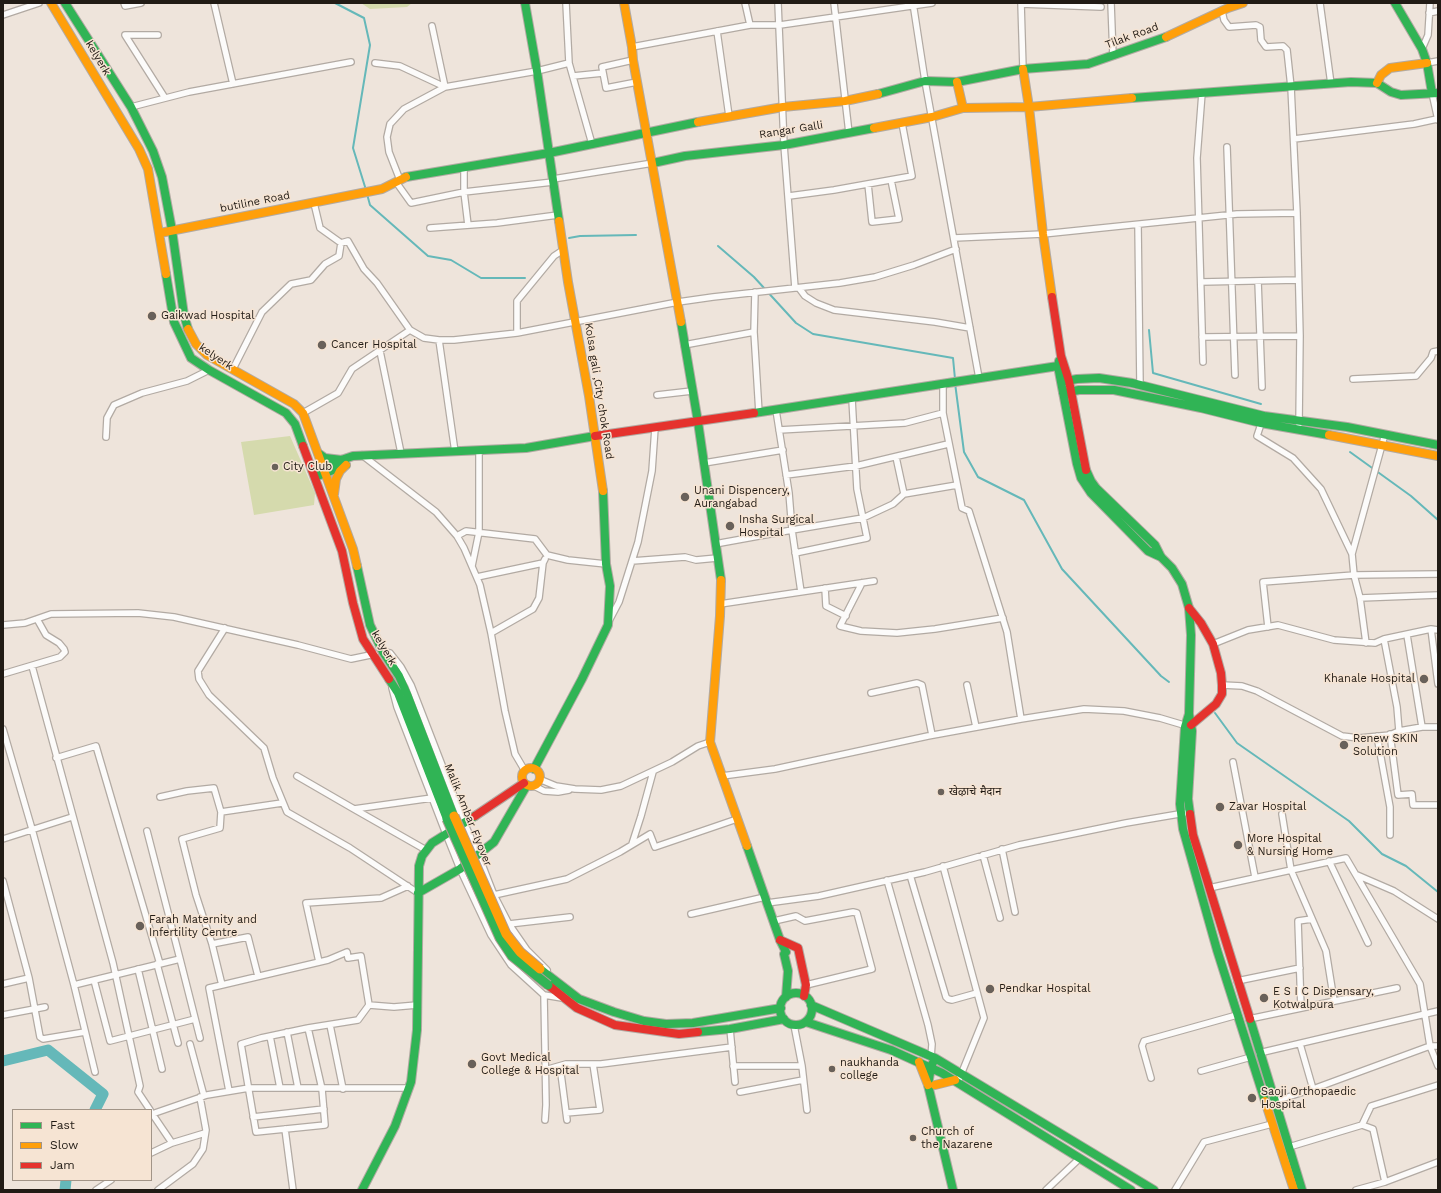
<!DOCTYPE html>
<meta charset="utf-8">
<style>
body{margin:0}
#map{position:relative;width:1441px;height:1193px;overflow:hidden;background:#eee4db;font-family:"Work Sans",sans-serif}
canvas{display:block}
.frame{position:absolute;inset:0;border:4px solid #211b15;pointer-events:none}
.legend{position:absolute;left:12px;top:1109px;width:140px;height:72px;box-sizing:border-box;background:#f6e4d3;border:1px solid #a19487;margin:0;padding:5px 7px;list-style:none;font-size:12px;color:#211b15}
.legend li{display:flex;align-items:center;gap:8px;height:20px}
.legend b{width:20px;border:1px solid #a19487}
</style>
<div id="map">
<canvas width="1441" height="1193"></canvas>
<div class="frame"></div>
<ul class="legend">
<li><b style="height:5px;background:#30b455"></b>Fast</li>
<li><b style="height:5px;background:#ff9f0a"></b>Slow</li>
<li><b style="height:5px;background:#e5322d"></b>Jam</li>
</ul>
</div>
<script>
const context = document.querySelector('canvas').getContext('2d');
context.lineJoin = 'round';
function fillPath(path, color) { context.fillStyle = color; context.fill(path, 'evenodd'); }
const toPath = rows => new Path2D(rows.map(r => 'M' + r).join(''));
function stroke(path, color, width, dash) { context.strokeStyle = color; context.lineWidth = width; context.lineCap = dash ? 'butt' : 'round'; context.setLineDash(dash || []); context.stroke(path); }
function write(font, color, halo, rows, align = 'center') {
  context.font = font + ' "Work Sans","Noto Sans Devanagari",sans-serif'; context.lineWidth = 3; context.setLineDash([]); context.textBaseline = 'middle'; context.strokeStyle = halo; context.fillStyle = color; for (const [text, x, y, turn = 0] of rows) {
    context.save(); context.translate(x, y); context.rotate((+turn || 0) * Math.PI / 180); context.textAlign = isNaN(turn) ? turn : align; if (halo) context.strokeText(text, 0, 0); context.fillText(text, 0, 0); context.restore();
  }
}
const green = toPath([
 [361,3,412,3,407,7,370,9],
 [290,436,315,493,314,505,254,515,241,442]
]);
const stream = toPath([
 [335,3,364,18,370,45,353,148,366,190],
 [367,194,370,205,428,256,451,260,481,278,525,278],
 [569,238,580,236,636,235],
 [718,246,754,277,796,323,813,334,953,358,955,379],
 [1149,330,1153,373,1261,404],
 [955,383,964,452,978,477,1024,500,1062,569,1161,676,1169,682],
 [1350,452,1411,496,1438,520],
 [1215,713,1237,743,1349,821,1382,854,1406,866,1438,892]
]);
const river = toPath([
 [3,1061,48,1050,103,1094,95,1110],
 [65,1190,66,1180]
]);
const street = toPath([
 [124,3,125,6,141,3],
 [214,3,233,84],
 [566,3,569,63,592,144],
 [745,3,750,25],
 [778,3,784,145,795,288],
 [834,3,849,133],
 [913,3,925,81,979,378],
 [1021,3,1023,69],
 [1111,3,1113,56],
 [1320,3,1331,84],
 [1021,4,1101,7],
 [1222,11,1224,20,1229,27,1256,25,1260,27,1261,40,1266,47,1283,46,1287,50,1291,87,1297,213,1300,336,1299,424],
 [1429,13,1438,11],
 [3,15,39,3],
 [717,31,729,116],
 [158,35,125,35,165,98],
 [632,47,750,25,780,25,932,3],
 [1422,49,1428,35,1430,3],
 [633,60,602,67,606,88,637,82],
 [375,63,400,66,445,87,537,71,569,63],
 [1427,63,1438,61],
 [573,76,603,73],
 [1202,93,1197,158,1203,362],
 [1432,93,1438,120],
 [131,107,189,92,351,62],
 [1294,139,1414,124,1437,119],
 [1227,147,1235,375],
 [464,167,464,192,468,225],
 [553,179,653,163],
 [400,180,389,152,387,137,390,124,404,109,445,87,432,26],
 [396,182,411,203,464,192,553,182],
 [868,184,872,222,899,219,891,180],
 [789,196,834,190,912,176,902,123],
 [314,203,320,228,341,243,348,241,364,269,377,283,410,330,424,338,439,340,454,340,517,333,678,302,713,297,840,283,875,277,914,265,956,249],
 [1138,225,1140,385],
 [430,228,497,223,558,215],
 [954,238,1043,234,1237,214,1297,213],
 [1258,281,1262,387],
 [1201,282,1298,280],
 [799,288,805,296,816,303,834,310,935,322,970,328],
 [755,292,754,332,759,413],
 [517,333,517,301,554,256,563,250],
 [1202,337,1300,336],
 [439,340,455,452],
 [684,345,754,332],
 [380,351,401,453],
 [233,369,262,312,291,284,311,280,325,264,339,256,341,243],
 [1353,379,1416,376,1431,358,1433,352,1438,351],
 [943,383,943,413,962,508,969,511,1007,632,1021,719],
 [657,395,692,391],
 [776,410,789,493,792,530,801,592],
 [303,413,338,393,352,369,410,330],
 [1262,421,1257,436,1293,458,1321,489,1352,554,1354,575,1360,598,1366,643],
 [779,430,905,423,943,413],
 [106,437,107,418,114,405,142,393,187,381,209,370],
 [362,455,436,512,457,536,464,548,480,585,491,633,505,711,515,754,525,771],
 [896,457,904,494],
 [704,463,783,450],
 [786,475,856,466,948,444],
 [457,536,466,531,535,539,547,555,568,560,606,564],
 [715,544,792,530,863,518,893,504,904,494,957,485],
 [795,553,867,538,857,489,852,399],
 [1352,554,1385,434],
 [632,561,685,557,696,560,717,558],
 [472,566,479,532,479,451],
 [477,577,543,563,545,559],
 [862,583,840,626,861,631,897,633,935,629,1003,618],
 [825,588,826,606,846,616],
 [1360,598,1438,595],
 [720,604,874,581],
 [609,621,619,602,638,542,652,471,655,428],
 [3,625,25,623,51,614,138,613,174,617,298,645,351,659,375,654],
 [1268,627,1263,582,1354,575,1438,574],
 [225,628,198,671,199,679,209,695,264,748,273,778,287,812,350,848,418,893],
 [1431,629,1438,684],
 [491,633,533,609,539,598,543,563],
 [1407,635,1422,727],
 [1384,639,1397,707,1399,731],
 [1213,644,1248,630,1278,625,1334,640,1375,643,1384,639,1431,629,1438,630],
 [384,652,390,653,401,667,411,685,464,822,478,854,494,895,509,924,527,950,547,970],
 [32,666,113,963,140,1086,138,1092,150,1110],
 [3,674,60,657,65,652,64,649,59,643,46,635,37,619],
 [967,685,976,727],
 [1222,685,1242,686,1257,691,1342,736,1359,738,1390,735,1399,731,1422,727,1438,727],
 [392,688,397,707,446,834,460,869,491,935,511,965,544,995,562,998],
 [871,693,917,683,922,685,932,735],
 [3,729,32,829,74,985,95,1072],
 [1390,734,1398,795,1412,794,1413,805,1438,805],
 [1377,736,1390,807,1390,835],
 [56,758,96,746,160,964],
 [1233,762,1255,877],
 [297,776,354,809,432,798],
 [722,776,775,769,928,736,1021,719,1084,709,1124,711,1160,718,1187,726],
 [539,779,556,786,575,789,601,790,621,786,672,762,698,746,710,742],
 [534,786,544,791,558,792,569,790],
 [160,797,187,791,214,788,221,812],
 [282,803,221,812,220,828,182,839,196,895,212,944,222,985,328,960,347,952,348,958,361,956,369,1005,394,1007,417,1005],
 [354,809,426,850],
 [1282,814,1291,870,1326,951,1334,1001],
 [3,839,72,817],
 [632,844,641,816,653,772],
 [1002,849,1015,912],
 [983,855,1000,918],
 [1329,861,1368,943],
 [943,866,984,1018,958,1082],
 [910,875,946,997,948,999,952,1000,977,993],
 [1357,875,1394,891,1438,919],
 [887,880,928,1025,932,1044,931,1057],
 [3,881,29,978,40,1037,43,1039,85,1032],
 [1209,888,1346,858,1420,984,1430,1046,1438,1066],
 [494,895,567,879,620,852,650,834,655,847,737,819],
 [767,903,819,896,925,872,1019,845,1126,823,1185,813],
 [691,914,765,897],
 [774,921,796,916,805,921,853,912,857,913,872,969,806,985],
 [509,924,570,917],
 [212,944,248,937,258,976],
 [180,959,200,1038],
 [319,962,306,903,381,898,408,886],
 [157,964,178,1043],
 [138,969,162,1069],
 [94,980,110,1041,195,1019],
 [1237,981,1300,968],
 [3,984,29,978],
 [74,985,180,959,147,831],
 [222,985,209,988,229,1091],
 [544,995,546,1105,545,1120],
 [1301,1008,1298,921,1312,919],
 [3,1015,45,1007],
 [1249,1019,1397,988],
 [330,1025,343,1089],
 [794,1025,802,1066,807,1110],
 [308,1028,322,1089,325,1125,256,1132,241,1044,261,1038,308,1028,358,1020,369,1005],
 [730,1029,735,1082],
 [287,1032,298,1088],
 [270,1036,280,1088],
 [190,1044,204,1096],
 [1300,1044,1313,1089],
 [1259,1053,1438,1011],
 [560,1066,567,1120],
 [733,1066,802,1066],
 [545,1070,566,1064,601,1064,732,1047],
 [1201,1071,1251,1057],
 [1151,1078,1142,1046,1144,1041,1237,1015],
 [740,1092,803,1080],
 [1272,1102,1313,1089,1430,1046,1438,1046],
 [151,1112,172,1143],
 [566,1113,600,1110,593,1064],
 [152,1114,207,1095,249,1088,409,1088],
 [253,1117,324,1109],
 [1362,1125,1371,1106,1438,1085],
 [285,1129,293,1190],
 [1289,1147,1362,1125,1373,1129,1385,1182],
 [151,1153,172,1143,205,1133],
 [96,1190,111,1180],
 [158,1190,193,1164,203,1149,206,1130,200,1097],
 [1046,1190,1079,1159],
 [1175,1190,1204,1142,1272,1124],
 [1356,1190,1385,1182,1438,1162]
]);
const fast = toPath([
 [65,3,131,107,153,151,162,177,172,230,184,315,188,329],
 [525,3,537,71,559,221],
 [1395,3,1422,49,1427,63,1432,93],
 [878,94,925,81,957,82,1023,69,1088,64,1166,37],
 [1132,98,1351,82,1377,83,1391,92,1401,95,1438,93],
 [653,163,685,156,784,145,874,128],
 [406,177,549,153,698,122],
 [166,274,174,322,191,358,209,370,286,413,295,424,303,446],
 [681,322,698,422,721,580],
 [1059,361,1058,366,1061,382,1077,464,1081,478,1091,493,1148,551,1161,557],
 [1061,382,1077,379,1099,378,1132,383,1264,416,1347,427,1438,445],
 [1063,393,1079,390,1114,390,1201,408,1261,423,1329,435],
 [754,413,1058,366],
 [318,453,325,458,342,460],
 [312,470,353,456,526,448,595,436],
 [1086,470,1091,481,1096,488,1155,545,1161,557,1172,568,1182,584,1189,608,1191,635,1189,714,1192,731,1188,799,1190,814],
 [315,477,346,465],
 [357,566,370,625,383,652,399,676,407,694,454,816],
 [389,679,398,693,447,819],
 [1189,714,1185,727,1180,804,1183,829,1217,950,1265,1101],
 [534,769,582,679,608,625,610,586,606,564,603,491],
 [747,846,780,940,786,952,784,954,788,971,786,997],
 [418,893,460,869,494,842,527,785],
 [540,969,579,999,614,1012,644,1021,666,1024,693,1023,781,1008],
 '780 1009a16 16 0 1 1 32 0a16 16 0 1 1-32 0Z',
 [811,1005,935,1058,1154,1190],
 [1250,1019,1302,1190],
 [806,1022,891,1050,942,1073,1131,1190],
 [698,1032,730,1029,784,1019],
 [935,1058,931,1067,928,1085,953,1190],
 [362,1190,395,1126,411,1082,417,1030,419,866,422,856,432,843,475,816]
]);
const slow = toPath([
 [51,3,139,149,148,169,166,274],
 [624,3,632,47,633,60,681,322],
 [1166,37,1228,8,1243,3],
 [1023,69,1029,107,1043,234,1052,297],
 [957,82,963,108],
 [1377,83,1381,75,1390,68,1427,63],
 [698,122,783,107,845,101,878,94],
 [874,128,932,117,963,108,1029,107,1132,98],
 [559,221,568,282,589,396,603,491],
 [160,233,382,189,406,177],
 [188,329,196,344,207,355,294,404,303,413,353,549,357,566],
 [1329,435,1438,456],
 [334,494,336,479,340,471,346,465],
 [721,580,720,616,710,742,747,846],
 '522 777a9 9 0 1 1 18 0a9 9 0 1 1-18 0Z',
 [919,1062,928,1085],
 [935,1085,955,1080],
 [1265,1101,1294,1190]
]);
const jam = toPath([
 [1052,297,1061,356,1069,381,1086,470],
 [595,436,754,413],
 [303,446,342,551,353,603,363,639,389,679],
 [1189,608,1201,623,1213,644,1221,673,1222,685,1222,694,1216,704,1191,725],
 [1190,814,1193,835,1250,1019],
 [475,816,524,783],
 [780,940,798,948,806,985,804,996],
 [548,985,577,1008,615,1025,679,1034,698,1032]
]);
const fastBridge = toPath([
 [447,819,500,938,512,956,548,985]
]);
const slowBridge = toPath([
 [454,816,506,934,520,952,540,969]
]);
const markers = [
 [152,316,5,"#69615a"],
 [322,345,5,"#69615a"],
 [275,467,4,"#69615a"],
 [685,497,5,"#69615a"],
 [730,526,5,"#69615a"],
 [1424,679,5,"#69615a"],
 [1344,745,5,"#69615a"],
 [941,792,4,"#69615a"],
 [1220,807,5,"#69615a"],
 [1238,845,5,"#69615a"],
 [140,926,5,"#69615a"],
 [990,989,5,"#69615a"],
 [1264,998,5,"#69615a"],
 [472,1064,5,"#69615a"],
 [832,1069,4,"#69615a"],
 [1252,1098,5,"#69615a"],
 [913,1138,4,"#69615a"]
];
const streetNames = [
 ["Tilak Road",1132,36,-20],
 ["kelyerk",98,58,59],
 ["Rangar Galli",791,130,-9],
 ["butiline Road",255,202,-11],
 ["kelyerk",216,357,34],
 ["Kolsa gali ,City chok Road",599,391,81],
 ["kelyerk",384,648,59],
 ["Malik Ambar Flyover",468,815,68]
];
const poiNames = [
 ["Gaikwad Hospital",161,316],
 ["Cancer Hospital",331,345],
 ["City Club",283,467],
 ["Unani Dispencery,",694,491],
 ["Aurangabad",694,504],
 ["Insha Surgical",739,520],
 ["Hospital",739,533],
 ["Khanale Hospital",1415,679,"right"],
 ["Renew SKIN",1353,739],
 ["Solution",1353,752],
 ["खेऴाचे मैदान",949,792],
 ["Zavar Hospital",1229,807],
 ["More Hospital",1247,839],
 ["& Nursing Home",1247,852],
 ["Farah Maternity and",149,920],
 ["Infertility Centre",149,933],
 ["Pendkar Hospital",999,989],
 ["E S I C Dispensary,",1273,992],
 ["Kotwalpura",1273,1005],
 ["Govt Medical",481,1058],
 ["College & Hospital",481,1071],
 ["naukhanda",840,1063],
 ["college",840,1076],
 ["Saoji Orthopaedic",1261,1092],
 ["Hospital",1261,1105],
 ["Church of",921,1132],
 ["the Nazarene",921,1145]
];
fillPath(green, '#d5daad');
stroke(stream, '#65b8b9', 2);
stroke(river, '#65b8b9', 11);
stroke(street, '#b2aaa3', 8);
stroke(fast, '#b2aaa3', 10);
stroke(slow, '#b2aaa3', 10);
stroke(jam, '#b2aaa3', 10);
stroke(street, '#fcfbfa', 5.5);
stroke(fast, '#30b455', 8);
stroke(slow, '#ff9f0a', 8);
stroke(jam, '#e5322d', 8);
stroke(fastBridge, '#b29c97', 11, []);
stroke(slowBridge, '#b29c97', 11, []);
stroke(fastBridge, '#30b455', 9);
stroke(slowBridge, '#ff9f0a', 9);
for (const [x, y, r, color] of markers) { const dot = new Path2D(); dot.arc(x, y, r, 0, 2 * Math.PI); context.fillStyle = color; context.fill(dot); stroke(dot, '#f6e4d3', 1.5); }
write('11px', '#211b15', '#f6e4d3', streetNames);
write('11px', '#211b15', '#f6e4d3', poiNames, 'left');
</script>
